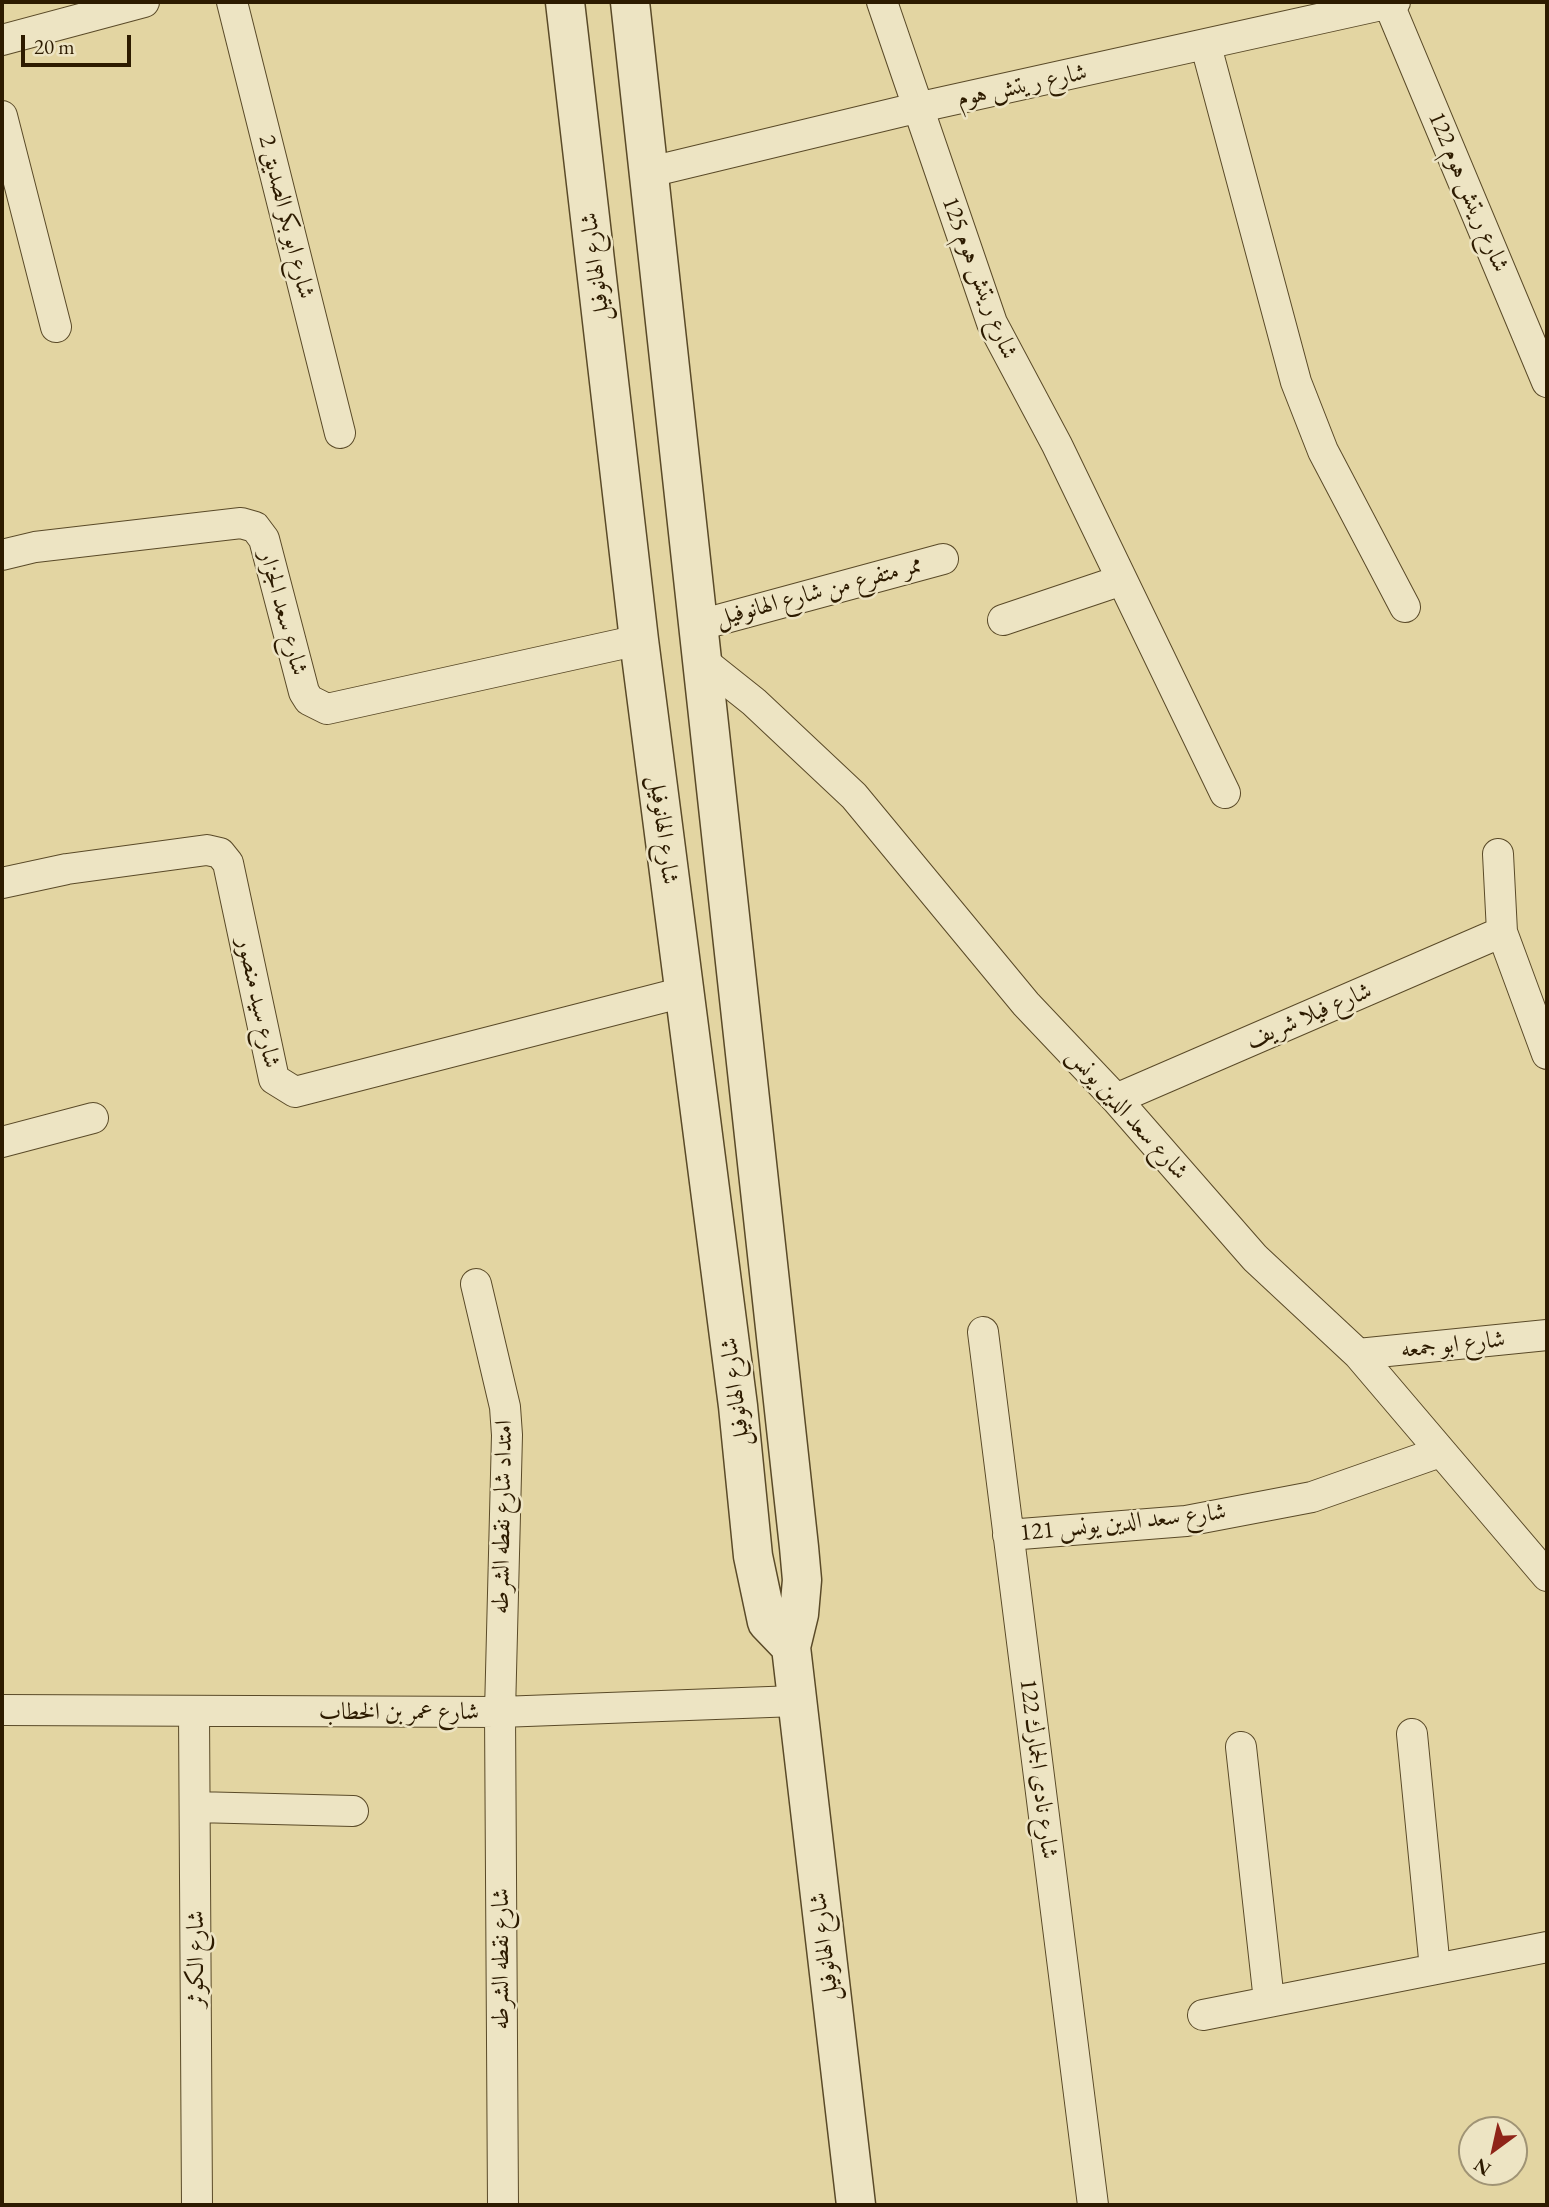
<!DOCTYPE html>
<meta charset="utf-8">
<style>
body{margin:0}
#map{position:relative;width:1549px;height:2207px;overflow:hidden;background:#e3d5a2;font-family:"EB Garamond",serif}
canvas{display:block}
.frame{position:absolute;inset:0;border:4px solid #2d1b00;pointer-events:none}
.north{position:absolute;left:1458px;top:2116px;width:70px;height:70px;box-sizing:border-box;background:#ede4c3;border:2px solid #a09475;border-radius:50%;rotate:213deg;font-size:19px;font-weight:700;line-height:28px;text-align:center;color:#2d1b00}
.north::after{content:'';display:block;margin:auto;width:24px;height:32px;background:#8f2418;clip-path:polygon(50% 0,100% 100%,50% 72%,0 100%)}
.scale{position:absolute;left:21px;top:35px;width:110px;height:32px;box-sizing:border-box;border:4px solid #2d1b00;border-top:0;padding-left:9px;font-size:21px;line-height:24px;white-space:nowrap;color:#2d1b00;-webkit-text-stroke:5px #ede4c3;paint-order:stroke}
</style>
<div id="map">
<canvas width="1549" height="2207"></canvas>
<div class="frame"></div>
<div class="north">N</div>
<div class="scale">20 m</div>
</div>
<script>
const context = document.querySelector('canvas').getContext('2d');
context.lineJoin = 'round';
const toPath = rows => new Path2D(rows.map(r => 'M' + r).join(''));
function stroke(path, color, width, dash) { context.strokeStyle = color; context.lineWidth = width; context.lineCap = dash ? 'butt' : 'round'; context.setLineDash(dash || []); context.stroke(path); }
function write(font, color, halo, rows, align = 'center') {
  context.font = font + ' "EB Garamond",Amiri,serif'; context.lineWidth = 5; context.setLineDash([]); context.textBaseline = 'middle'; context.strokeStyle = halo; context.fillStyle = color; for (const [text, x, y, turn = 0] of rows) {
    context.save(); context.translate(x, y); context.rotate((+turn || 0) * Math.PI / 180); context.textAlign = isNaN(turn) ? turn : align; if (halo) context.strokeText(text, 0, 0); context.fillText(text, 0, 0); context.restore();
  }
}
const minor = toPath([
 [232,2,340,433],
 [882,2,992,323,1057,445,1225,793],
 [1388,2,1547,382],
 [2,40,144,2],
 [1206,46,1296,382,1323,451,1405,607],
 [2,116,56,327],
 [650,172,916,108,1395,2],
 [2,555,35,547,241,523,255,527,264,539,304,692,309,700,327,709,639,640],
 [1003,620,1122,580],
 [696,626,943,559],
 [700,659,754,702,854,796,1026,1004,1116,1099,1255,1258,1358,1354,1547,1576],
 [1498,854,1502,932,1547,1054],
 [2,883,67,869,207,850,220,853,228,863,274,1079,295,1092,684,992],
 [1116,1099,1502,932],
 [2,1142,93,1118],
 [476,1284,505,1407,507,1435,500,1712,503,2205],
 [983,1332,1093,2205],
 [1358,1354,1547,1335],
 [1008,1535,1186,1521,1312,1497,1440,1452],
 [2,1710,500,1712,796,1701],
 [194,1713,197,2205],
 [1412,1734,1435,1969],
 [1241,1747,1269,2001],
 [195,1807,353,1811],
 [1203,2015,1547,1947]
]);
const tertiary = toPath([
 [565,2,639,640,738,1406,753,1556,767,1622,791,1647],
 [630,2,799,1547,802,1580,799,1614,791,1647,856,2205]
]);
const streetNames = [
 ["شارع ريتش هوم",1022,86,-12],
 ["شارع ريتش هوم 122",1468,192,67],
 ["شارع ابو بكر الصديق 2",286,217,76],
 ["شارع الهانوفيل",596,267,-97],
 ["شارع ريتش هوم 125",979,278,69],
 ["ممر متفرع من شارع الهانوفيل",819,592,-15],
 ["شارع سعد الجزار",283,613,75],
 ["شارع الهانوفيل",663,830,83],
 ["شارع سيد منصور",258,1003,78],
 ["شارع فيلا شريف",1309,1016,-23],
 ["شارع سعد الدين يونس",1127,1114,48],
 ["شارع ابو جمعه",1453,1345,-6],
 ["شارع الهانوفيل",736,1392,-97],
 ["امتداد شارع نقطه الشرطه",503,1517,-89],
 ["شارع سعد الدين يونس 121",1123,1523,-6],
 ["شارع عمر بن الخطاب",399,1712],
 ["شارع نادى الجمارك 122",1038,1769,83],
 ["شارع الهانوفيل",825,1947,-97],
 ["شارع الكوثر",196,1959,-90],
 ["شارع نقطه الشرطه",501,1959,-90]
];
stroke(minor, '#5a4a28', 32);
stroke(tertiary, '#5a4a28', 41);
stroke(minor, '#ede4c3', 30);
stroke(tertiary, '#ede4c3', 38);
write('24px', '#2d1b00', '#ede4c3', streetNames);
</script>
